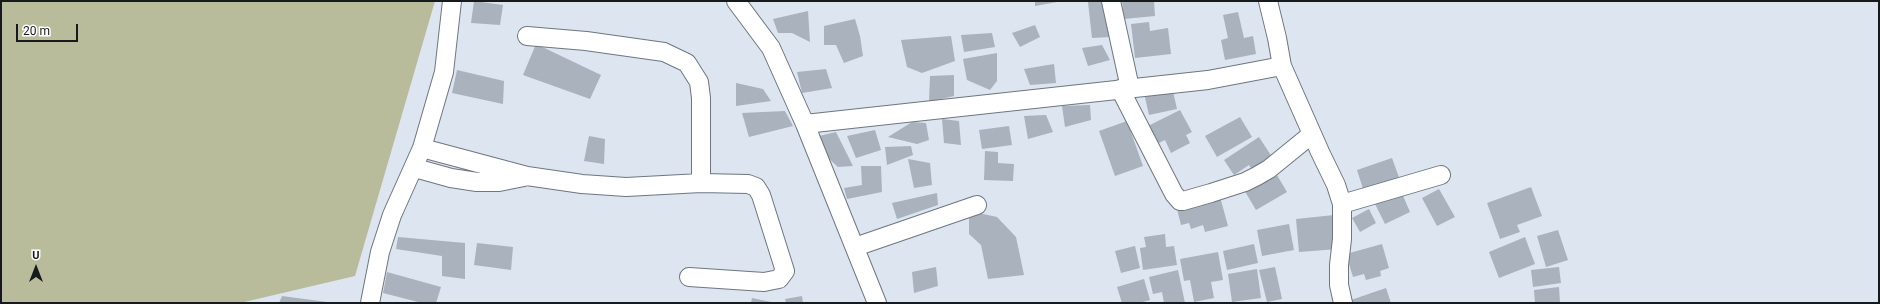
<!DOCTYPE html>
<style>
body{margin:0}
#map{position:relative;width:1880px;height:304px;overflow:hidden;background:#dce5f0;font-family:Roboto,sans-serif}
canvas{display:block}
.frame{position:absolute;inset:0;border:2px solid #171a1d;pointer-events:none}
.north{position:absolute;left:16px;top:248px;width:40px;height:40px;-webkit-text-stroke:3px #fff;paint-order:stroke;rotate:0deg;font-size:11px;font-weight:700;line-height:16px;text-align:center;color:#171a1d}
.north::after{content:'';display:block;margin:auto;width:14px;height:18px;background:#171a1d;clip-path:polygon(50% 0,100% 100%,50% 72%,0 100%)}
.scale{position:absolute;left:16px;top:24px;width:62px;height:18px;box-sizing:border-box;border:2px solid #171a1d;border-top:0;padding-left:5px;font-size:12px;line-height:14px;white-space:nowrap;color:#171a1d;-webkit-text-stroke:3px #fff;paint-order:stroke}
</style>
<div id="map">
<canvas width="1880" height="304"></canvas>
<div class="frame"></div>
<div class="north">U</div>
<div class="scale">20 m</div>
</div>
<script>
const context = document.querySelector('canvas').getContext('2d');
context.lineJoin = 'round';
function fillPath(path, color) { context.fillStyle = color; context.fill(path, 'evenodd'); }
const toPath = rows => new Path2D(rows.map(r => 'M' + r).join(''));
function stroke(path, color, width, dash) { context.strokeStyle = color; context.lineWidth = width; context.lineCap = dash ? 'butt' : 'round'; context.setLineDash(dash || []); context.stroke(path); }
const green = toPath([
 [1,1,435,1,355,276,240,303,1,303]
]);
const building = toPath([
 [474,1,503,5,500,25,471,23],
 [1035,1,1057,1,1057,2,1035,6],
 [1096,1,1108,1,1111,37,1092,38,1088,2],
 [1122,1,1154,1,1155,16,1124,19],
 [808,11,810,42,792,33,778,33,773,19],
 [1238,12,1244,38,1253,36,1256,54,1225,60,1221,40,1228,38,1223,15],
 [855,19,860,36,863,56,844,63,836,45,824,45,824,26],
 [1149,22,1150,31,1168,28,1171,54,1135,58,1131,24],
 [1035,25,1040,37,1020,47,1012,33],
 [992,33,995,47,964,52,961,35],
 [951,36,955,61,922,73,907,67,901,40],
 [536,44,601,75,590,99,523,75],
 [1102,45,1110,60,1088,66,1082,48],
 [997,53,997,81,990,90,967,80,963,59],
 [1054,64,1056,83,1030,85,1024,69],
 [826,69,832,88,802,93,797,72],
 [457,70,504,81,503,104,452,93],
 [954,75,954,96,929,102,930,76],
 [736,83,763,89,771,101,736,106],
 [1172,87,1177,109,1149,115,1144,93],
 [1090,105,1091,120,1065,127,1062,106],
 [1180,110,1192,132,1186,135,1190,143,1171,153,1165,140,1155,145,1146,127],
 [785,111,793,126,749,137,742,113],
 [1046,115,1053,132,1028,139,1024,116],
 [1240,117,1252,137,1217,157,1205,136],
 [942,119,959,121,961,145,944,143],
 [1127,121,1143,166,1115,176,1099,131],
 [912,122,926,123,929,140,917,144,888,137],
 [1009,126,1012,145,982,149,979,130],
 [875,130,881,150,856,158,847,136],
 [836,132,853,166,838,167,826,156,819,136],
 [589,136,605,139,604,164,584,161],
 [1259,137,1274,160,1254,173,1249,165,1234,175,1224,160],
 [911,146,913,155,887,165,885,147],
 [985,151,998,152,998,163,1014,164,1013,181,984,180],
 [1392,158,1400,180,1364,192,1357,170],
 [908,159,930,163,932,185,914,188],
 [861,166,881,166,882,192,847,199,844,188,862,185],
 [1274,170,1287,192,1256,210,1243,188],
 [1531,187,1542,216,1517,225,1520,232,1500,239,1487,203],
 [1439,189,1455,217,1437,226,1422,198],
 [1401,191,1410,212,1385,224,1375,204],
 [937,193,938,205,897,219,892,203],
 [1219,193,1228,226,1205,232,1203,225,1191,229,1189,223,1181,225,1176,205],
 [1369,209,1376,223,1360,232,1352,218],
 [969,211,997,217,1016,237,1024,275,988,279,981,245,969,234],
 [1334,215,1338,249,1299,252,1296,219],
 [1289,224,1294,250,1262,256,1257,230],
 [1558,230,1568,260,1546,267,1537,236],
 [1165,234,1166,247,1174,246,1177,265,1143,270,1140,248,1146,247,1144,237],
 [398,237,465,243,465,279,442,276,442,256,396,249],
 [1525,237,1535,264,1499,278,1489,252],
 [477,243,513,247,511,270,474,265],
 [1254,244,1258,263,1227,270,1223,251],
 [1382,244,1389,268,1380,271,1381,276,1366,280,1364,274,1353,277,1346,254],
 [1135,246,1140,268,1121,273,1115,251],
 [1218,252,1223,280,1211,282,1214,298,1194,302,1190,280,1184,281,1180,259],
 [936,267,938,286,914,293,912,272],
 [1275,267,1282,299,1267,302,1259,270],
 [1559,267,1561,283,1533,287,1531,270],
 [1257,269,1261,298,1232,302,1228,274],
 [1178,270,1185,303,1164,303,1162,292,1153,294,1149,277],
 [387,272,441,287,436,303,422,303,383,293],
 [1144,279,1150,300,1139,303,1122,303,1117,287],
 [1559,287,1560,303,1535,303,1534,290],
 [1386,288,1391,303,1352,303,1351,300],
 [282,296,327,302,327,303,279,303],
 [802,296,803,303,786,303,785,299],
 [752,298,771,302,771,303,751,303]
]);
const minor = toPath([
 [736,1,771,48,805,124,877,303],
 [1111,1,1130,88],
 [1268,1,1277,38,1282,66],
 [527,36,586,41,664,52,687,63,699,82,701,98,701,183],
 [1120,89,1174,194,1180,201,1183,201,1211,193,1245,182,1257,176,1269,169,1312,134],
 [805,124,1208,80,1282,66,1320,152,1336,185,1342,204,1342,239,1339,265,1339,285,1343,303],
 [422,148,527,176,582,184,626,187,701,183,748,184,756,187,761,195,785,271,779,279,764,282,689,277],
 [415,168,451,178,477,182,499,182,524,177],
 [1342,204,1441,175],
 [855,247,977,205],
 [370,303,380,252,392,215,422,148,444,72,452,1]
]);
fillPath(green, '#b9bc9b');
fillPath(building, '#aab2bd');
stroke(minor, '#6e7680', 20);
stroke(minor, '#fff', 18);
</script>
